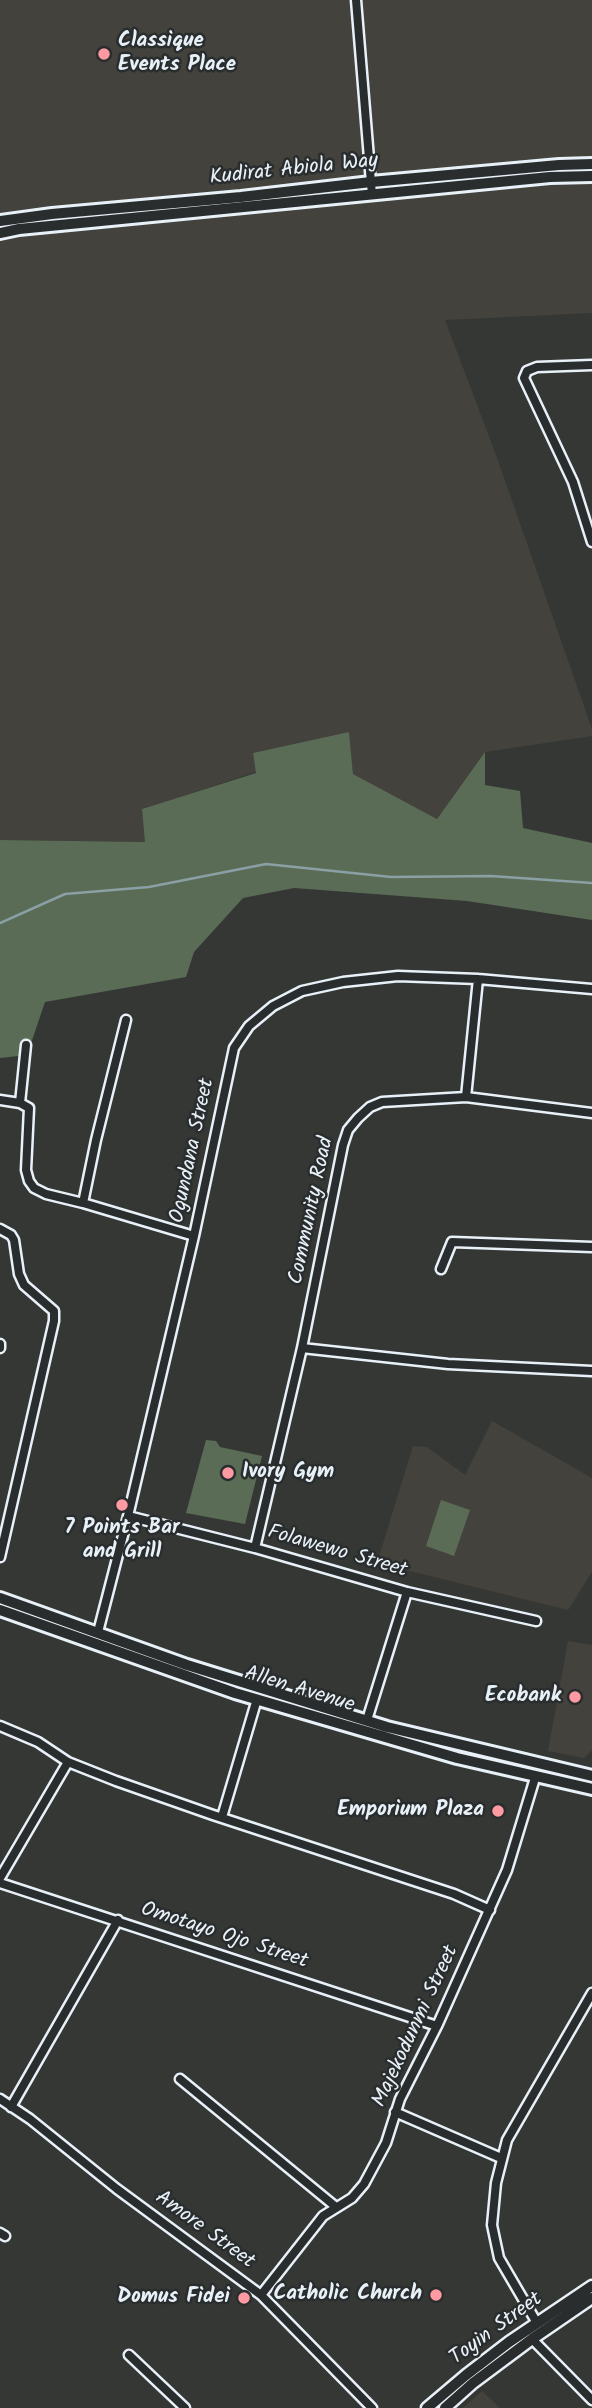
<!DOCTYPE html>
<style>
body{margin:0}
canvas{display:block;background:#353734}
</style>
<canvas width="592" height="2408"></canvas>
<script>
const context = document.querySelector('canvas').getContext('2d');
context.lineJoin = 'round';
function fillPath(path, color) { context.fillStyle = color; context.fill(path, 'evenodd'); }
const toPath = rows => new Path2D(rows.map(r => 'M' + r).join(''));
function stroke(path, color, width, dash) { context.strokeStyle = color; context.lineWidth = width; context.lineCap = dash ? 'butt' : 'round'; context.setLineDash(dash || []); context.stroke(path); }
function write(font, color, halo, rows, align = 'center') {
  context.font = font + ' Kalam,sans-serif'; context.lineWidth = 5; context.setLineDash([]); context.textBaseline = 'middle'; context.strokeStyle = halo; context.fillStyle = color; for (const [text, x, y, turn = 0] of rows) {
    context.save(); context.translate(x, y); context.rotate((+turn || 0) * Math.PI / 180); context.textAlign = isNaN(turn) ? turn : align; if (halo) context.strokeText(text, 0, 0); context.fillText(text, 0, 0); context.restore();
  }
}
const built = toPath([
 [0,0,592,0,592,313,445,320,496,455,592,729,592,736,485,752,437,819,353,774,349,733,253,753,256,772,142,809,146,842,0,840],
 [492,1421,592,1478,592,1572,568,1610,377,1563,413,1446,427,1447,465,1475],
 [568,1641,592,1645,592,1750,584,1758,548,1751],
 [482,2391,500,2408,463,2408]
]);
const green = toPath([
 [349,732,353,774,437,819,485,752,485,785,520,791,523,828,592,843,592,920,467,901,294,888,243,898,194,952,186,977,45,1002,27,1055,0,1058,0,840,145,842,142,809,256,773,253,753],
 [206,1440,216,1441,220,1447,262,1456,245,1524,186,1513],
 [441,1500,470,1510,454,1556,426,1546]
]);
const stream = toPath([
 [0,923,65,894,149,887,266,864,391,877,491,876,592,883]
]);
const minor = toPath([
 [356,0,372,195],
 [592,365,537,367,527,371,524,378,573,482,592,542],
 [26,1045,20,1103,29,1108,26,1170,29,1181,34,1188,46,1194,83,1203,194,1236],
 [466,1097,478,979],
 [0,1100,20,1103],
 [83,1203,96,1140,126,1020],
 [0,1229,11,1235,14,1240,19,1274,24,1285,54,1311,54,1321,0,1557],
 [441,1269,452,1242,592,1247],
 [0,1344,0,1348],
 [302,1348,448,1364,592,1371],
 [128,1516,255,1548,407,1592,536,1621],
 [255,1548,302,1348,343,1145,348,1130,358,1118,370,1107,382,1102,466,1097,592,1113],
 [98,1632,128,1516,194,1236,234,1048,249,1026,273,1006,302,991,343,982,398,976,478,979,592,989],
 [367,1720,407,1592],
 [0,1726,38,1742,68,1762,116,1781,213,1815,454,1894,490,1910],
 [222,1817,257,1699],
 [0,1878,68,1762],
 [0,1883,437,2026],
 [180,2079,336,2207],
 [0,2099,30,2119,117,2189,261,2295,372,2408],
 [11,2107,118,1920],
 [395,2112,501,2158],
 [0,2233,5,2236],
 [261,2295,323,2216,352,2198,364,2184,386,2143,400,2099,437,2026,507,1870,535,1778],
 [537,2323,499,2258,492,2225,496,2183,507,2140,592,1993],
 [532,2339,592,2400],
 [129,2355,185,2408]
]);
const tertiary = toPath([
 [427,2408,466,2375,509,2342,592,2286],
 [445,2408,473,2383,532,2339,592,2298]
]);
const secondary = toPath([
 [0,221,52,214,241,197,371,182,559,165,592,164],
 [0,233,19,229,550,177,592,176],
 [0,1598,187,1665,387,1727,592,1776],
 [0,1610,235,1693,457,1758,592,1789]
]);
const markers = [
 [104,54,7,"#ff9aa2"],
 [228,1473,7,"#ff9aa2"],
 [122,1505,7,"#ff9aa2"],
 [575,1697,7,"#ff9aa2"],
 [498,1811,7,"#ff9aa2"],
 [436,2295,7,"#ff9aa2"],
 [244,2298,7,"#ff9aa2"]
];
const poiNames = [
 ["Classique",118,42,"left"],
 ["Events Place",118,66,"left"],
 ["Ivory Gym",242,1473,"left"],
 ["7 Points Bar",122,1529,"center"],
 ["and Grill",122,1553,"center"],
 ["Ecobank",561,1697],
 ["Emporium Plaza",484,1811],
 ["Catholic Church",422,2295],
 ["Domus Fidei",230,2298]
];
const streetNames = [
 ["Kudirat Abiola Way",294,171,-6],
 ["Ogundana Street",194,1151,-78],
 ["Community Road",313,1211,-78],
 ["Folawewo Street",337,1553,16],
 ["Allen Avenue",299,1691,17],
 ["Omotayo Ojo Street",224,1937,18],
 ["Majekodunmi Street",417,2027,-65],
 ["Amore Street",204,2231,36],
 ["Toyin Street",497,2330,-36]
];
fillPath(built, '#43423c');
fillPath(green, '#5a6c56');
stroke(stream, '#8aa0a5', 2.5);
stroke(minor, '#e8f1f8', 13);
stroke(tertiary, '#e8f1f8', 15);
stroke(secondary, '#e8f1f8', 16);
stroke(minor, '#2a2d2e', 8);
stroke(tertiary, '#2a2d2e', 10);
stroke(secondary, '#2a2d2e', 10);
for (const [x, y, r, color] of markers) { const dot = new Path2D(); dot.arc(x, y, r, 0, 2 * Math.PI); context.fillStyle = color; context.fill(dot); stroke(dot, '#2a2d2e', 2.5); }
write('bold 21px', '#e8f1f8', '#2a2d2e', poiNames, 'right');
write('21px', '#e8f1f8', '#2a2d2e', streetNames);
</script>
